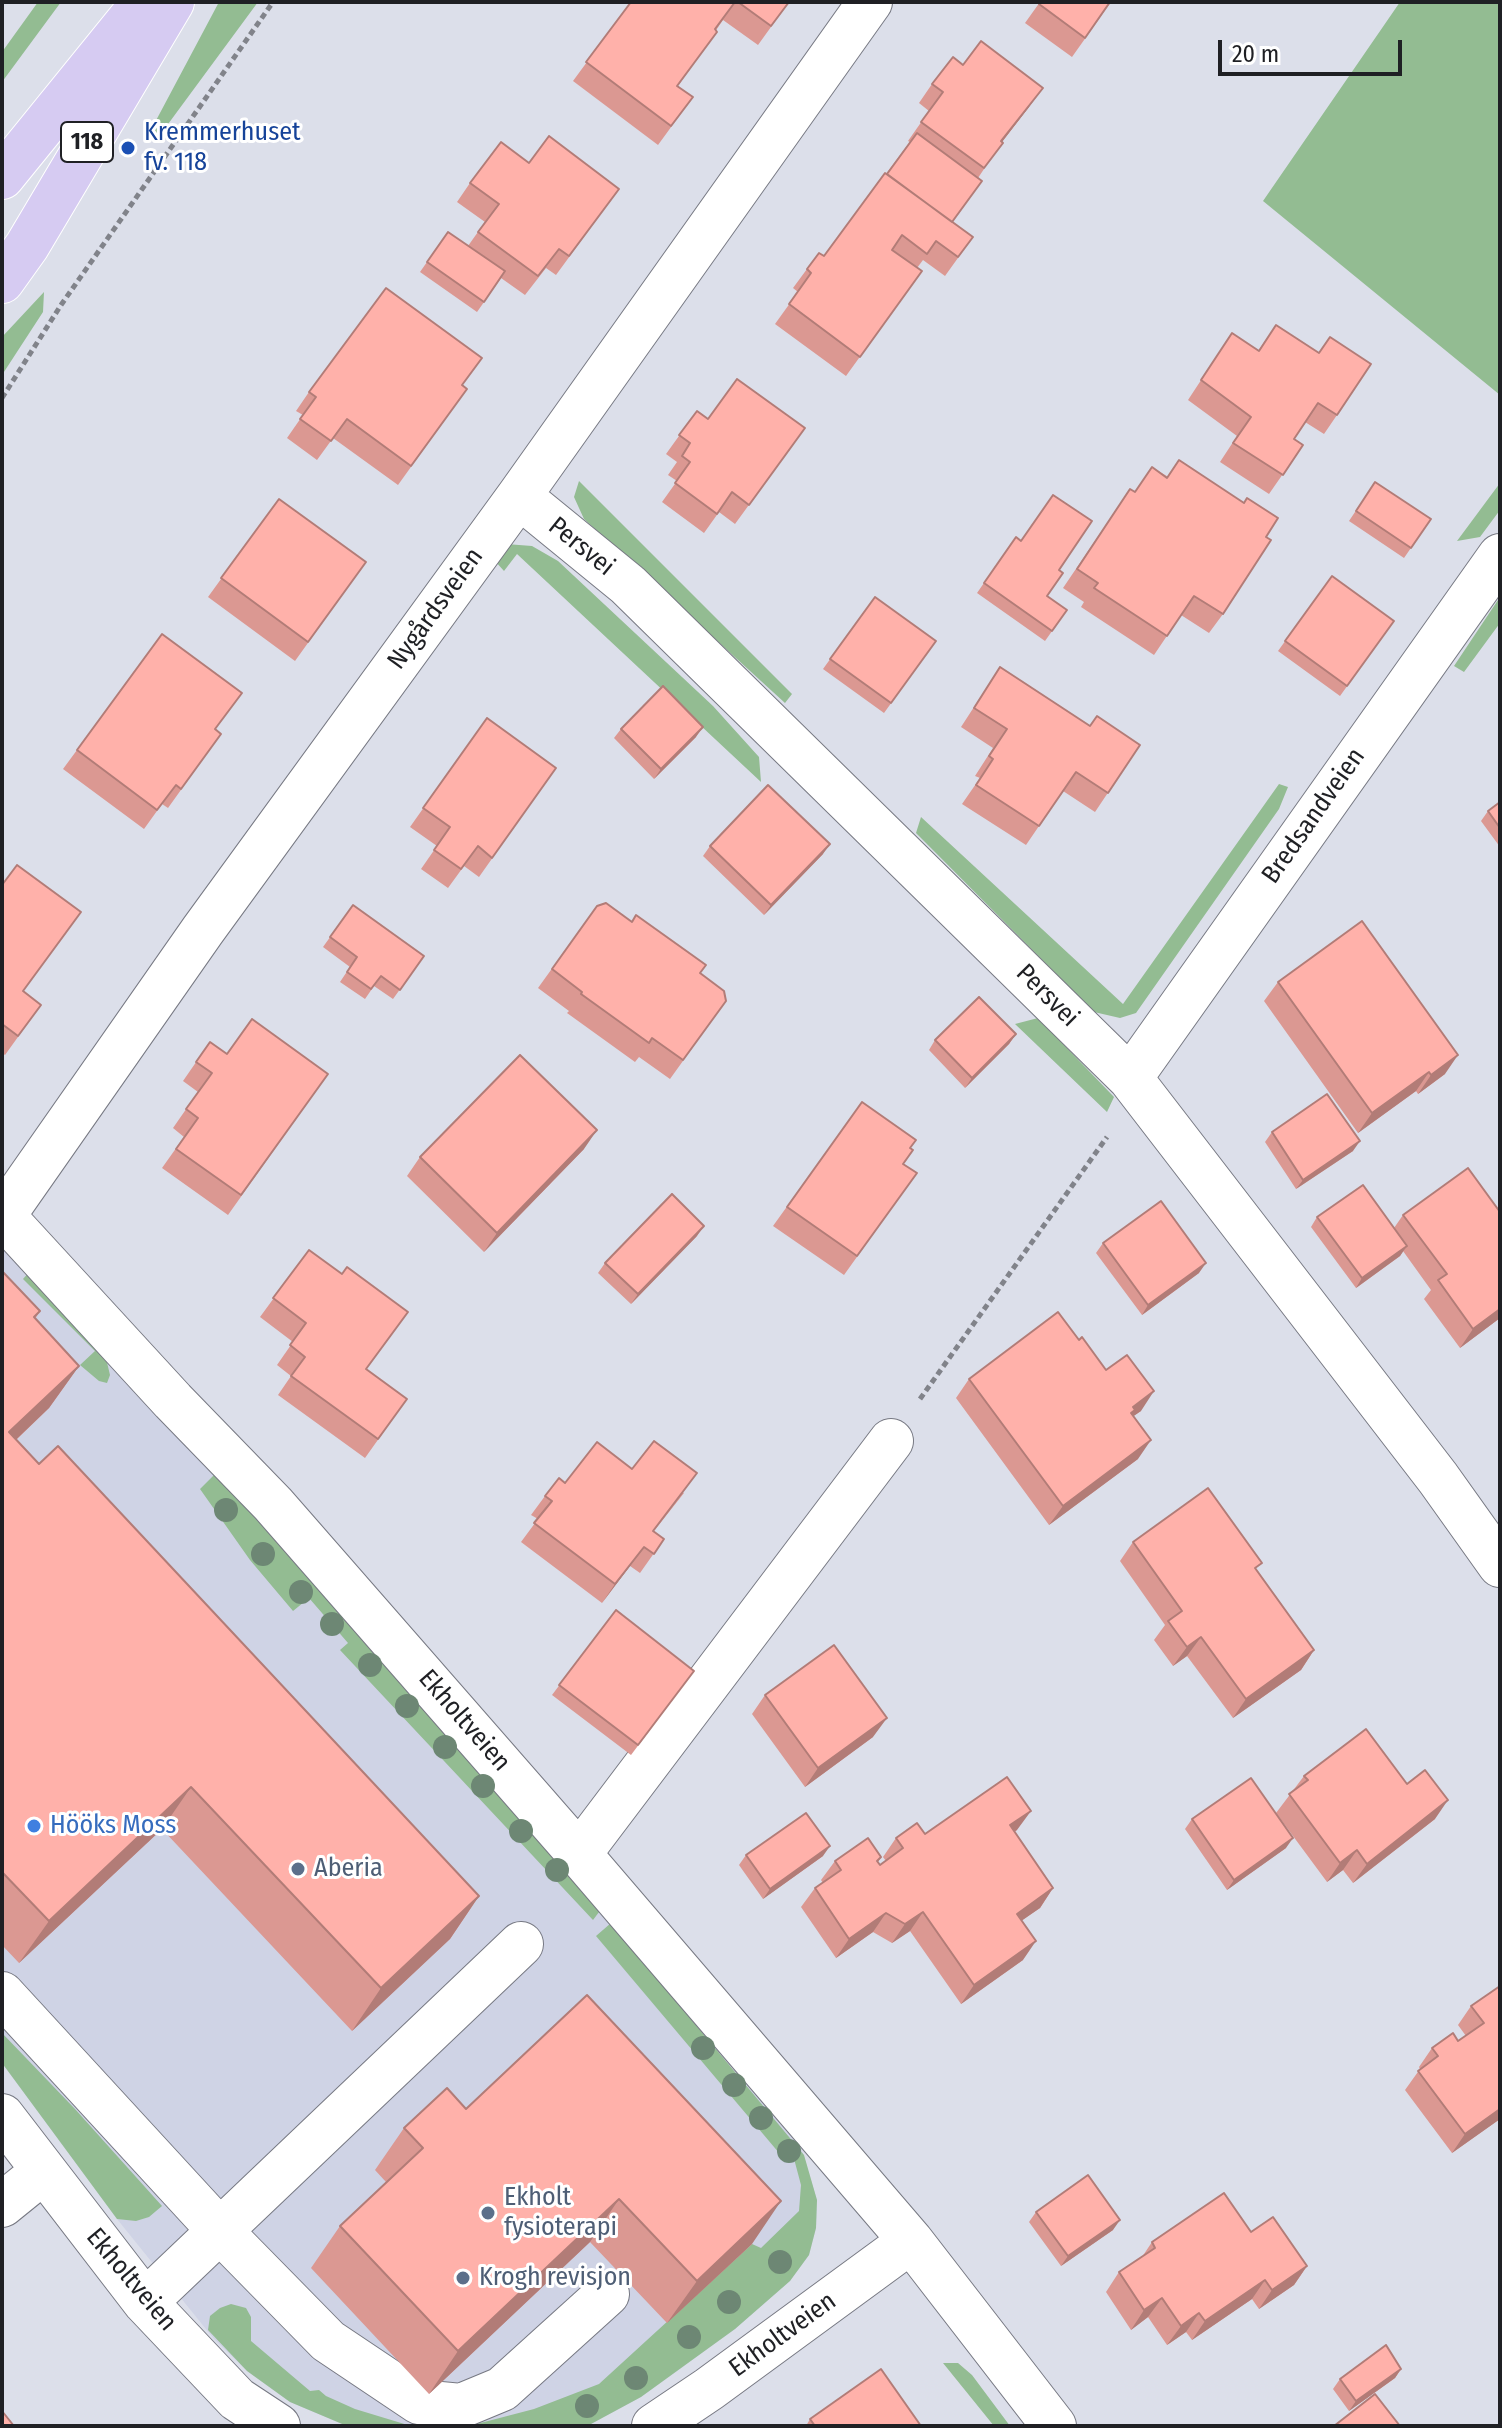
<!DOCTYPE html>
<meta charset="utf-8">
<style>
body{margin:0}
#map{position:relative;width:1502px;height:2428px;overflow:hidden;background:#dcdfea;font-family:"Fira Sans Condensed",sans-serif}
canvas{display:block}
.frame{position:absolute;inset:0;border:4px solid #1f2024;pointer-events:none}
.scale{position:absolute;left:1218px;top:40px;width:184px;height:36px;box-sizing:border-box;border:4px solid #1f2024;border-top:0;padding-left:10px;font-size:24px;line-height:28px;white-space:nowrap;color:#1f2024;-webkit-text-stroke:6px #fff;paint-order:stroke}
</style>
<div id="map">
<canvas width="1502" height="2428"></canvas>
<div class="frame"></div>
<div class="scale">20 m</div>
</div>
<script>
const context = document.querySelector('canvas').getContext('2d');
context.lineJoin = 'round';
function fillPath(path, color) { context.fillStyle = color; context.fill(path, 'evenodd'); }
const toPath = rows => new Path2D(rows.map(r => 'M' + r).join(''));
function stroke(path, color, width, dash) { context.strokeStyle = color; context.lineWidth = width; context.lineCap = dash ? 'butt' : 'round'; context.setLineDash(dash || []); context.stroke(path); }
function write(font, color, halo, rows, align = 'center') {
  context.font = font + ' "Fira Sans Condensed",sans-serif'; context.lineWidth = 6; context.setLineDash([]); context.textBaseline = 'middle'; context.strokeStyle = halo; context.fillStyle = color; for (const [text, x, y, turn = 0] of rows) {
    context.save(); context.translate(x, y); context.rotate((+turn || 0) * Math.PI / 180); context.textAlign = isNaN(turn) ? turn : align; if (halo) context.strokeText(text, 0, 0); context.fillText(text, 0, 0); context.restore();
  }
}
const built = toPath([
 [2,1244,467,1749,797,2134,817,2200,816,2228,809,2255,790,2281,735,2329,641,2397,591,2424,583,2426,347,2426,290,2402,247,2371,214,2339,117,2219,2,2063]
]);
const green = toPath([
 [38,2,61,2,2,82,2,52],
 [219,2,258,2,160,135,154,135,152,128],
 [1400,2,1500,2,1500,395,1263,201],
 [44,292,43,312,2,375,2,337],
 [579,481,792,694,785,703,584,519,574,497],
 [1500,483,1500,510,1480,537,1457,541],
 [506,544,532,546,558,561,713,706,759,757,761,782,517,554,504,571,495,561],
 [1500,597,1500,623,1464,672,1454,666],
 [1279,784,1288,787,1279,809,1136,1013,1120,1018,1094,1012,916,833,921,817,1123,1004],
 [1038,1018,1114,1097,1107,1112,1015,1024],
 [31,1270,104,1350,110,1375,107,1383,99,1381,80,1365,95,1351,23,1279],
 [215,1474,467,1749,602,1908,593,1920,340,1650,348,1643,309,1598,293,1611,250,1560,200,1489],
 [611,1923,804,2155,817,2200,816,2228,809,2255,790,2281,735,2329,641,2397,591,2424,469,2426,534,2409,599,2384,752,2244,761,2248,799,2211,801,2185,793,2155,785,2160,596,1936],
 [2,2033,75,2109,162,2206,149,2217,136,2221,117,2219,2,2063],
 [231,2304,246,2308,251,2317,251,2341,310,2391,319,2390,326,2396,355,2409,411,2426,347,2426,290,2402,247,2371,208,2330,210,2316,220,2308],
 [943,2363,958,2363,972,2375,1010,2426,994,2426]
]);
const path = toPath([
 [2,398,61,305,273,2],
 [920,1399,1107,1137]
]);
const minor = toPath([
 [519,496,628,585,1130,1078,1438,1478,1500,1565],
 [1130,1078,1500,556],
 [2,1215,173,1401,273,1504,579,1854,911,2241,1054,2426],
 [3,1216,203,930,519,496,870,2],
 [579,1854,891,1441],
 [2,1994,220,2231,328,2341,419,2402,461,2406,502,2389,607,2294],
 [2,2116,145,2302,237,2399,278,2426],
 [2,2205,44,2171],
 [145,2302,521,1944],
 [654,2426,709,2389,911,2241]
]);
const major = toPath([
 [2,177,144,2],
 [2,281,27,246,172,2]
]);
const trees = [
 [226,1510],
 [263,1554],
 [301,1592],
 [332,1624],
 [370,1665],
 [407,1706],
 [445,1747],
 [483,1786],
 [521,1831],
 [557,1870],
 [703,2048],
 [734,2085],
 [761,2118],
 [789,2151],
 [780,2262],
 [729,2302],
 [689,2337],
 [636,2378],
 [587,2406]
];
const wall = toPath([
 [631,2,789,2,758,45,723,20,678,86,693,97,658,145,573,81],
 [1040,2,1111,2,1072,57,1025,23],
 [963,65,1029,107,1002,142,978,178,953,222,973,237,945,276,923,260,917,268,922,271,846,376,775,324,798,292,793,288,807,269,824,256,910,142,908,141,929,111,919,103,932,84],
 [529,163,619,189,556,275,546,268,525,295,501,278,477,312,420,272,448,232,468,246,485,222,457,202,470,183],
 [1276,325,1337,415,1324,434,1305,422,1294,439,1303,445,1269,494,1220,462,1237,436,1188,400,1232,333,1258,351],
 [463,385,467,389,398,485,333,438,317,460,287,438,303,415,296,411,309,392],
 [697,411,708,419,805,428,735,524,719,512,704,533,662,502,677,481,668,475,677,462,666,454],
 [1152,467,1266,537,1223,614,1209,633,1181,615,1154,655,1081,607,1084,602,1063,588,1130,489,1135,492],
 [1375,482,1431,519,1404,558,1349,521],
 [279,499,366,562,295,661,208,597],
 [1016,537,1059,570,1047,596,1067,610,1045,641,977,593],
 [1332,576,1394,621,1340,696,1278,651],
 [875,597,936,641,884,713,823,669],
 [1000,667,1090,726,1140,745,1095,812,1063,791,1026,845,962,804,980,778,975,776,993,748,961,727],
 [487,718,556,768,479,877,464,866,448,888,421,869,437,846,410,827],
 [621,729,696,737,654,779,614,738],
 [216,730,221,734,168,808,162,804,144,829,63,769,77,750],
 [1500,802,1500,847,1481,821,1488,811],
 [710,846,823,854,764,915,703,856],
 [2,885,24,991,41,1005,5,1055,2,1053],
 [353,905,424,956,393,999,374,986,365,999,340,982,350,967,323,947],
 [597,906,700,973,726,1001,670,1079,639,1057,635,1062,567,1013,569,1011,538,988],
 [1278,982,1445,1074,1418,1094,1416,1091,1358,1133,1264,1001],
 [1016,1034,1009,1044,965,1088,929,1050,935,1040],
 [210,1042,227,1054,328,1074,228,1215,162,1168,184,1137,173,1128,198,1092,183,1081],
 [862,1102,910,1148,903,1164,917,1173,844,1275,773,1226],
 [1272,1132,1353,1151,1296,1189,1265,1142],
 [584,1149,484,1252,407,1176,420,1157],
 [1500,1212,1500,1318,1460,1348,1424,1299,1431,1290,1403,1251,1400,1256,1356,1288,1311,1227,1317,1217,1394,1228,1403,1215],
 [697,1236,631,1304,598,1273,605,1263],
 [1103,1243,1199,1273,1142,1315,1096,1253],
 [309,1250,366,1370,407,1399,365,1458,278,1395,291,1376,277,1365,293,1342,260,1317],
 [2,1271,40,1311,35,1319,79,1366,49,1408,16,1440,39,1464,479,1896,450,1939,352,2031,162,1829,19,1963,2,1945],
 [1079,1340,1106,1370,1141,1411,1133,1416,1138,1459,1049,1525,956,1398,969,1379],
 [632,1469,684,1493,654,1531,664,1539,640,1573,630,1566,602,1603,521,1542,538,1519,531,1515,545,1496,565,1483],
 [1133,1542,1257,1570,1314,1650,1301,1670,1233,1718,1187,1656,1173,1666,1154,1640,1165,1625,1120,1561],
 [616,1610,694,1671,631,1755,552,1695],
 [765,1695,873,1737,805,1787,752,1714],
 [1304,1776,1407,1784,1435,1819,1353,1883,1343,1870,1327,1882,1276,1813],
 [1192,1819,1286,1848,1227,1890,1185,1829],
 [1017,1830,1014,1832,1053,1888,1040,1908,1022,1920,1023,1960,961,2004,910,1931,892,1943,873,1932,836,1958,801,1907,815,1888,823,1883,821,1880,835,1861,881,1857,878,1862,880,1865,886,1861,883,1857,896,1838,925,1834],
 [746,1855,823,1856,763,1899,739,1865],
 [1500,1986,1500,2119,1452,2153,1405,2090,1420,2069,1419,2067,1432,2048,1458,2041,1466,2036,1458,2025,1471,2006],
 [466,2109,752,2244,667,2323,590,2242,429,2394,311,2268,340,2226,386,2182,375,2170,404,2128],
 [1036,2212,1113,2230,1061,2266,1029,2222],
 [1251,2232,1307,2266,1294,2285,1259,2309,1252,2299,1192,2340,1186,2332,1167,2345,1148,2317,1131,2330,1106,2292,1119,2272,1142,2257,1152,2242],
 [1401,2369,1395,2378,1349,2411,1333,2389,1340,2379],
 [810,2419,921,2426,806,2426]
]);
const shadedWall = toPath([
 [1043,88,1029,107,988,160,1001,141],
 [703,727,696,737,654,779,661,769],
 [830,844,823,854,764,915,771,905],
 [1016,1034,1009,1044,965,1088,972,1078],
 [1458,1055,1445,1074,1418,1094,1431,1075],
 [1429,1072,1416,1091,1358,1133,1372,1113],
 [597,1130,584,1149,484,1252,497,1233],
 [1360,1141,1353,1151,1296,1189,1303,1180],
 [704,1226,697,1236,631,1304,638,1294],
 [1407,1246,1400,1256,1356,1288,1362,1278],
 [1206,1263,1199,1273,1142,1315,1148,1305],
 [1500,1309,1500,1318,1460,1348,1473,1329],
 [79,1366,49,1408,2,1453,9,1432],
 [1154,1391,1141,1411,1128,1420,1133,1407],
 [1151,1440,1138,1459,1049,1525,1063,1506],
 [644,1547,630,1566,602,1603,615,1584],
 [1201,1637,1187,1656,1173,1666,1187,1647],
 [1314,1650,1301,1670,1233,1718,1246,1699],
 [887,1718,873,1737,805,1787,818,1768],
 [191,1787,162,1829,19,1963,49,1921],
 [1448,1800,1435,1819,1353,1883,1367,1864],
 [1031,1811,1017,1830,996,1844,1010,1825],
 [1293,1838,1286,1848,1227,1890,1234,1880],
 [830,1846,823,1856,763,1899,770,1889],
 [1357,1850,1343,1870,1327,1882,1340,1863],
 [1053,1888,1040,1908,1004,1933,1017,1914],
 [479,1896,450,1939,352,2031,381,1988],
 [923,1912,910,1931,892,1943,905,1924],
 [886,1913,873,1932,836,1958,849,1939],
 [1036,1941,1023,1960,961,2004,974,1985],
 [1500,2109,1500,2119,1452,2153,1465,2134],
 [619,2199,590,2242,429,2394,458,2351],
 [781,2201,752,2244,667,2323,697,2281],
 [1120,2220,1113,2230,1061,2266,1068,2256],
 [1307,2266,1294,2285,1259,2309,1272,2290],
 [1265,2280,1252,2299,1192,2340,1205,2321],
 [1162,2298,1148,2317,1131,2330,1144,2310],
 [1199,2313,1186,2332,1167,2345,1181,2326],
 [1401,2369,1395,2378,1349,2411,1356,2401]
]);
const building = toPath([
 [631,2,735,2,715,29,717,32,677,86,693,97,671,126,586,62,631,2],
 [738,2,789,2,771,26,738,2],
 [1040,2,1110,2,1085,38,1039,4,1040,2],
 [981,41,1043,88,1001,141,1003,143,984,168,921,122,943,92,932,84,953,57,963,65,981,41],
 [917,133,982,181,952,222,887,174,917,133],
 [549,136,619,189,569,256,559,249,538,276,478,232,499,204,470,183,501,142,529,163,549,136],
 [885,173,973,237,958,257,936,241,927,254,902,235,892,250,922,271,860,357,789,304,811,273,807,269,819,253,824,256,885,173],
 [448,232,505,271,484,302,427,262,448,232],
 [386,288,482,358,462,385,467,389,411,466,347,419,331,441,300,419,316,397,309,392,386,288],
 [1276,325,1319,353,1330,337,1371,364,1337,415,1318,403,1294,439,1303,445,1283,475,1233,443,1251,417,1201,380,1232,333,1259,351,1276,325],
 [737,379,805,428,749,505,732,492,717,514,675,483,690,462,682,456,690,443,679,435,697,411,708,419,737,379],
 [1179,460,1244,503,1247,498,1278,518,1266,537,1271,540,1223,614,1194,596,1167,636,1094,588,1098,583,1077,569,1130,489,1135,492,1152,467,1167,478,1179,460],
 [1375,482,1431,519,1411,548,1356,511,1375,482],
 [1053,495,1092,521,1059,570,1063,573,1047,596,1067,610,1052,631,984,583,1016,537,1021,541,1053,495],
 [279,499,366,562,308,642,221,578,279,499],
 [1332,576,1394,621,1347,686,1285,641,1332,576],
 [875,597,936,641,891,703,830,659,875,597],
 [162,634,242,693,215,729,221,734,181,789,176,785,157,810,77,750,162,634],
 [1000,667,1090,726,1097,716,1140,745,1108,793,1076,772,1039,826,976,785,993,759,989,756,1007,729,974,708,1000,667],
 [663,686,703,727,661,769,621,729,663,686],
 [487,718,556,768,492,858,478,846,461,869,434,850,450,827,423,808,487,718],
 [768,785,830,844,771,905,710,846,768,785],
 [1500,802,1500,828,1488,811,1500,802],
 [17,865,81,912,23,991,41,1005,18,1036,2,1024,2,885,17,865],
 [606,903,632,922,636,915,706,965,700,973,724,991,726,1001,683,1060,652,1038,649,1043,581,994,582,992,552,969,597,906,606,903],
 [353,905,424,956,400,990,381,976,371,989,347,972,357,957,330,937,353,905],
 [1362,921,1458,1055,1431,1075,1429,1072,1372,1113,1278,982,1362,921],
 [979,997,1016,1034,972,1078,935,1040,979,997],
 [252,1019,328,1074,241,1195,176,1149,198,1118,186,1109,212,1073,196,1062,210,1042,227,1054,252,1019],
 [520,1055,597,1130,497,1233,420,1157,520,1055],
 [1327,1094,1360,1141,1303,1180,1272,1132,1327,1094],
 [862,1102,916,1140,910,1148,913,1150,903,1164,917,1173,857,1256,787,1207,862,1102],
 [1468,1168,1500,1212,1500,1309,1473,1329,1438,1280,1447,1274,1403,1215,1468,1168],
 [1363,1185,1407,1246,1362,1278,1317,1217,1363,1185],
 [672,1194,704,1226,638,1294,605,1263,672,1194],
 [1161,1201,1206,1263,1148,1305,1103,1243,1161,1201],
 [309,1250,342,1274,347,1267,408,1312,366,1369,407,1399,378,1439,291,1376,305,1357,290,1345,306,1323,273,1298,309,1250],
 [2,1271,40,1311,34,1317,79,1366,9,1432,39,1464,58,1446,479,1896,381,1988,191,1787,49,1921,2,1872,2,1271],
 [1058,1312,1079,1340,1082,1337,1106,1370,1127,1355,1154,1391,1133,1407,1135,1410,1131,1413,1151,1440,1063,1506,969,1379,1058,1312],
 [654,1441,697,1473,653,1531,664,1539,654,1554,644,1547,615,1584,534,1523,552,1501,545,1496,559,1478,565,1483,597,1442,632,1469,654,1441],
 [1208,1488,1262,1563,1255,1568,1314,1650,1246,1699,1201,1637,1187,1647,1168,1621,1182,1611,1133,1542,1208,1488],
 [616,1610,694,1671,638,1745,559,1685,616,1610],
 [834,1645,887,1718,818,1768,765,1695,834,1645],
 [1366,1729,1407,1784,1425,1770,1448,1800,1367,1864,1357,1850,1340,1863,1289,1794,1308,1780,1304,1776,1366,1729],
 [1007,1777,1031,1811,1010,1825,1053,1888,1017,1914,1036,1941,974,1985,923,1912,905,1924,886,1913,849,1939,815,1888,841,1870,835,1861,868,1838,881,1857,877,1861,880,1865,903,1848,896,1838,917,1823,925,1834,1007,1777],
 [1251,1778,1293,1838,1234,1880,1192,1819,1251,1778],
 [806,1813,830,1846,770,1889,746,1855,806,1813],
 [1500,1986,1500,2109,1465,2134,1418,2071,1438,2056,1432,2048,1453,2033,1458,2041,1484,2023,1471,2006,1500,1986],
 [587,1995,781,2201,697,2281,619,2199,458,2351,340,2226,423,2148,404,2128,447,2088,466,2109,587,1995],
 [1088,2175,1120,2220,1068,2256,1036,2212,1088,2175],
 [1224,2193,1251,2232,1273,2217,1307,2266,1272,2290,1265,2280,1205,2321,1199,2313,1181,2326,1162,2298,1144,2310,1119,2272,1155,2248,1152,2242,1224,2193],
 [1386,2345,1401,2369,1356,2401,1340,2379,1386,2345],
 [881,2369,921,2426,815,2426,810,2419,881,2369],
 [1375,2394,1400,2426,1334,2426,1375,2394],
 [2,2411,14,2426,2,2426,2,2411]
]);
const markers = [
 [128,148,8,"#1a4fb4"],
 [34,1826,8,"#3f7fe0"],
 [298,1869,8,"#5c6f8a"],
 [488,2213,8,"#5c6f8a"],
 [463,2278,8,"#5c6f8a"]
];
const shields = [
 [87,142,52]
];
const shieldNames = [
 ["118",87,142]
];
const transitNames = [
 ["Kremmerhuset",144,133],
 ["fv. 118",144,163]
];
const streetNames = [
 ["Persvei",581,547,39],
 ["Nygårdsveien",436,609,-54],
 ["Bredsandveien",1314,816,-55],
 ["Persvei",1047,996,45],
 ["Ekholtveien",464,1721,49],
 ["Ekholtveien",131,2280,50],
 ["Ekholtveien",783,2335,-36]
];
const shopNames = [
 ["Hööks Moss",50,1826]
];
const serviceNames = [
 ["Aberia",314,1869],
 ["Ekholt",504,2198],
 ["fysioterapi",504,2228],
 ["Krogh revisjon",479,2278]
];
fillPath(built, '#cfd3e5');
fillPath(green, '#93bc92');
stroke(minor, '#777983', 46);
stroke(major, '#fff', 46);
stroke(path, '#81838a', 5, [6, 4]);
stroke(minor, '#fff', 44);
stroke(major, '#d6cbf2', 44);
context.fillStyle = '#6d8774';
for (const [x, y] of trees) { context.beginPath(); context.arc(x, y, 12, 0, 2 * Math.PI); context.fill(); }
fillPath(wall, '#db9892');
fillPath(shadedWall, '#b27c77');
fillPath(building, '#ffb1aa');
stroke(building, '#b27c77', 2);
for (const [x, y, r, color] of markers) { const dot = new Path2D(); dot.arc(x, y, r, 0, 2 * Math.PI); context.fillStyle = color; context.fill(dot); stroke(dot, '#fff', 3); }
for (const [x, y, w] of shields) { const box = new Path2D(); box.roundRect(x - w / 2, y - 20, w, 40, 6); context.fillStyle = '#fff'; context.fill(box); stroke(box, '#1f2024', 2); }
write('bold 24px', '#1f2024', null, shieldNames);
write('26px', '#164399', '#fff', transitNames, 'left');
write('26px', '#1f2024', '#fff', streetNames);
write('26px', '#366cbe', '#fff', shopNames, 'left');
write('26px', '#4e5e75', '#fff', serviceNames, 'left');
</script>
